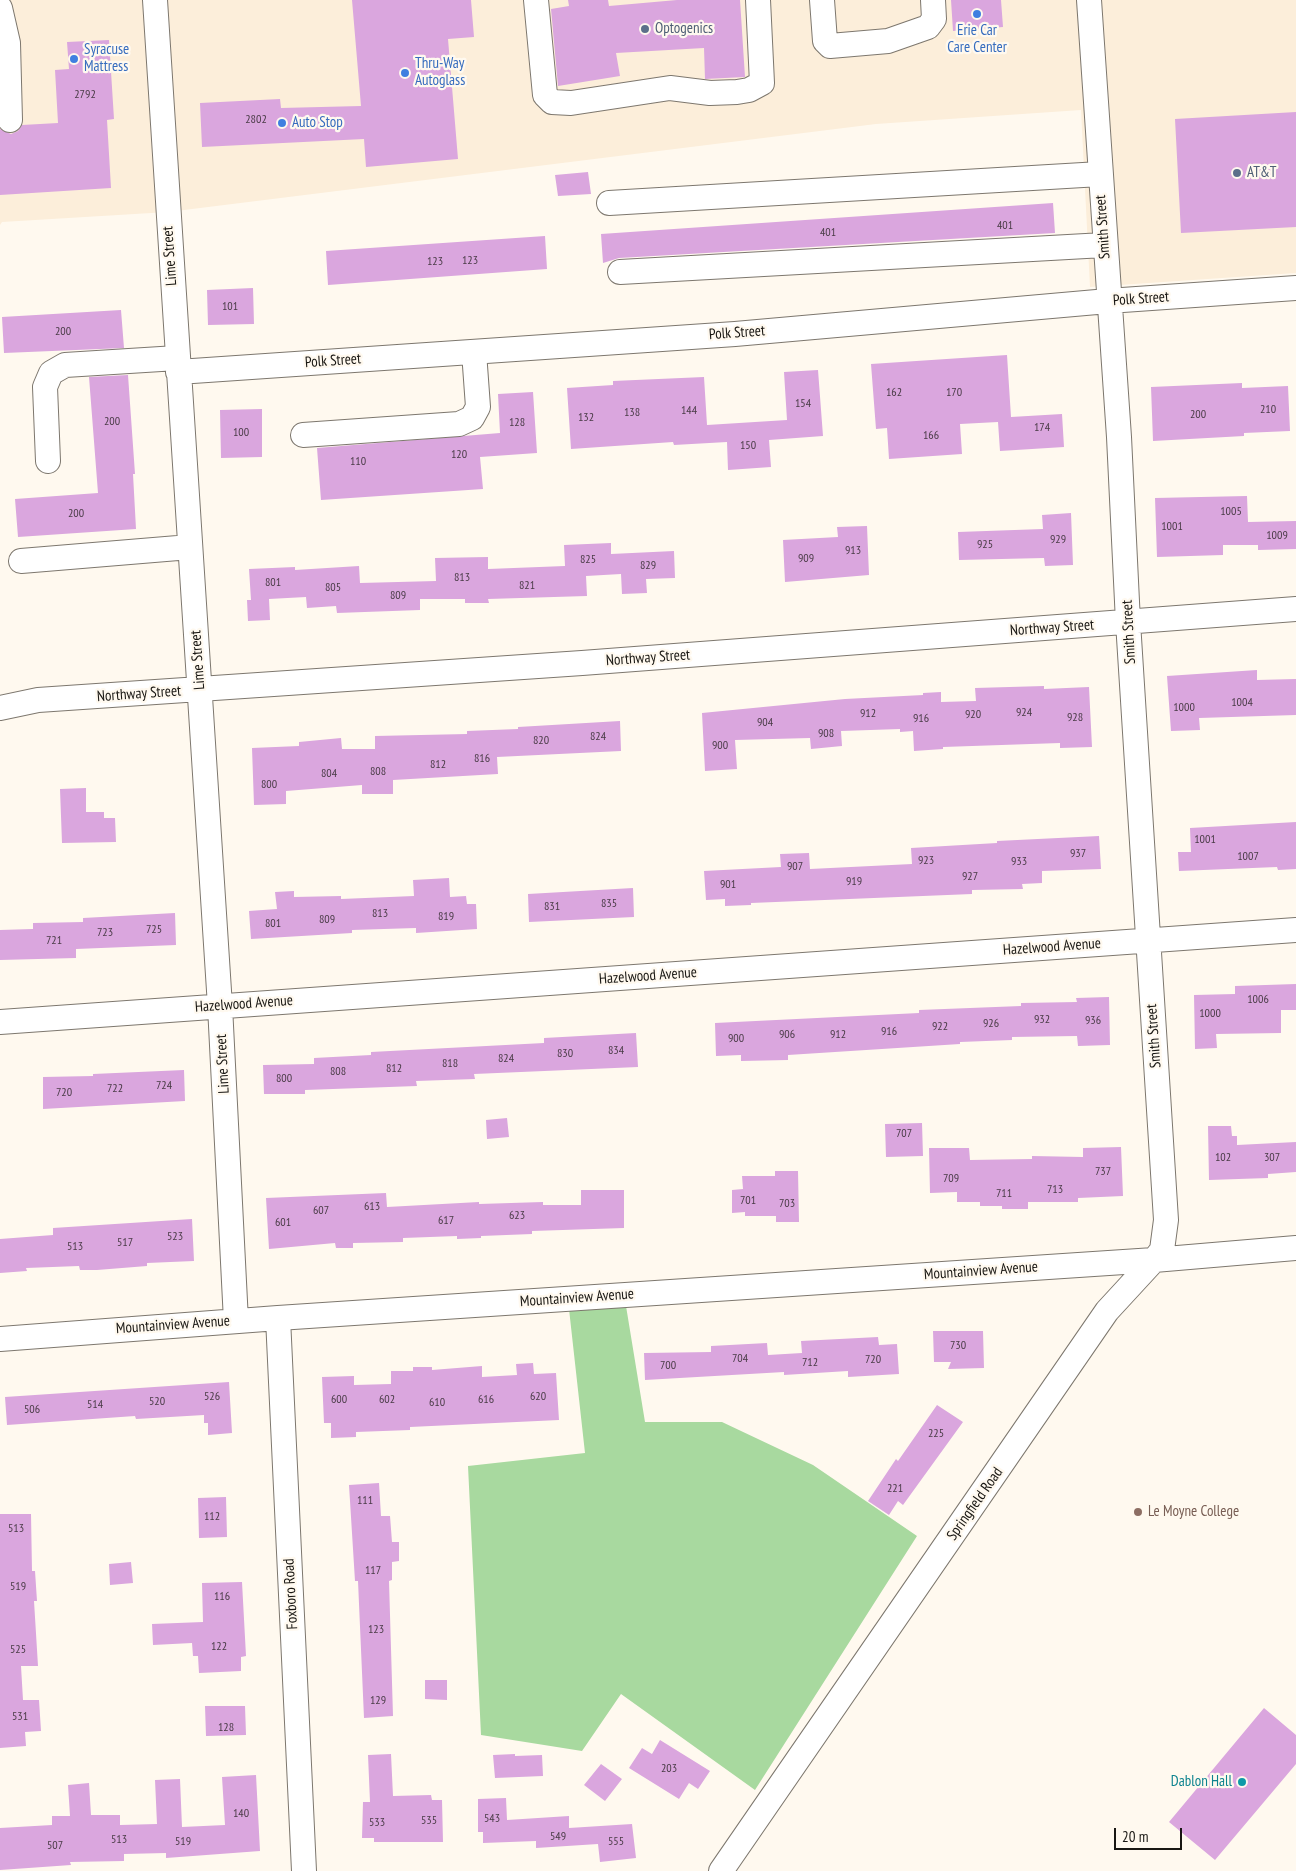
<!DOCTYPE html>
<style>
body{margin:0}
#map{position:relative;width:1296px;height:1871px;overflow:hidden;background:#fff9ef;font-family:"PT Sans Narrow",sans-serif}
canvas{display:block}
.scale{position:absolute;left:1114px;top:1828px;width:68px;height:22px;box-sizing:border-box;border:2px solid #191713;border-top:0;padding-left:6px;font-size:15px;line-height:18px;white-space:nowrap;color:#191713;-webkit-text-stroke:4px #fff9ef;paint-order:stroke}
</style>
<div id="map">
<canvas width="1296" height="1871"></canvas>
<div class="scale">20 m</div>
</div>
<script>
const context = document.querySelector('canvas').getContext('2d');
context.lineJoin = 'round';
function fillPath(path, color) { context.fillStyle = color; context.fill(path, 'evenodd'); }
const toPath = rows => new Path2D(rows.map(r => 'M' + r).join(''));
function stroke(path, color, width, dash) { context.strokeStyle = color; context.lineWidth = width; context.lineCap = dash ? 'butt' : 'round'; context.setLineDash(dash || []); context.stroke(path); }
function write(font, color, halo, rows, align = 'center') {
  context.font = font + ' "PT Sans Narrow",sans-serif'; context.lineWidth = 4.5; context.setLineDash([]); context.textBaseline = 'middle'; context.strokeStyle = halo; context.fillStyle = color; for (const [text, x, y, turn = 0] of rows) {
    context.save(); context.translate(x, y); context.rotate((+turn || 0) * Math.PI / 180); context.textAlign = isNaN(turn) ? turn : align; if (halo) context.strokeText(text, 0, 0); context.fillText(text, 0, 0); context.restore();
  }
}
const commercial = toPath([
 [0,0,1296,0,1296,273,1090,287,1081,110,876,124,168,212,2,222,0,225]
]);
const forest = toPath([
 [626,1306,645,1422,722,1422,813,1465,917,1536,755,1790,621,1694,582,1751,481,1735,468,1466,585,1453,569,1309]
]);
const building = toPath([
 [352,0,471,0,474,37,448,39,458,159,366,167,364,139,202,147,200,103,280,99,281,108,361,106],
 [568,0,608,0,609,6,677,0,740,0,745,77,705,79,704,48,616,53,620,76,558,86,551,9,569,6],
 [951,0,1001,0,1003,27,953,31],
 [109,40,114,119,107,120,111,188,0,195,0,129,11,134,18,131,22,125,58,123,55,70,69,69,67,42],
 [1296,112,1296,227,1181,233,1175,119],
 [588,172,591,194,558,196,555,175],
 [1053,203,1055,233,619,258,603,263,601,234],
 [545,236,547,269,328,285,326,251],
 [253,288,254,324,208,325,207,290],
 [121,310,124,348,4,353,2,317],
 [1007,355,1011,417,1062,414,1064,447,1000,451,998,422,960,424,962,454,889,459,887,428,876,429,871,364],
 [818,370,823,436,769,440,771,467,728,470,727,442,674,445,673,442,571,449,567,388,613,385,613,381,704,377,707,425,787,420,784,372],
 [128,375,135,474,133,474,136,529,18,537,15,499,98,493,89,377],
 [1242,383,1242,388,1288,386,1290,431,1244,433,1244,436,1153,441,1151,387],
 [533,392,537,453,480,457,483,489,321,500,317,448,500,433,498,394],
 [262,409,262,457,221,458,220,410],
 [1247,496,1248,522,1296,521,1296,549,1258,550,1258,545,1223,545,1223,555,1157,557,1155,498],
 [1071,513,1073,565,1045,566,1044,558,959,560,958,532,1043,529,1042,515],
 [867,526,869,575,785,582,783,540,838,537,837,527],
 [611,543,611,554,674,551,675,578,646,579,647,593,622,594,621,574,586,576,587,596,488,599,489,603,465,603,465,599,420,599,420,610,337,613,336,606,307,608,306,597,269,599,270,620,248,621,247,600,251,600,249,569,295,567,295,570,359,566,360,583,436,581,435,558,488,557,488,569,565,566,564,545],
 [1257,670,1257,680,1296,679,1296,715,1199,718,1200,730,1171,731,1167,676],
 [1044,686,1044,689,1089,687,1092,747,1060,748,1060,743,943,747,943,749,914,751,913,731,900,732,900,729,841,731,842,746,811,749,810,738,735,740,737,769,705,771,702,713,845,699,923,695,923,693,941,692,941,702,976,701,975,688],
 [620,721,621,751,497,757,498,774,393,780,393,794,362,794,362,785,286,791,286,804,254,805,252,748,299,746,299,742,341,738,342,749,375,749,375,736,467,734,467,731,518,729,518,727],
 [86,788,86,812,104,812,104,818,115,818,116,842,62,843,60,789],
 [1296,822,1296,869,1278,870,1277,867,1179,871,1178,852,1191,852,1190,828],
 [1099,836,1101,869,1042,871,1042,883,1022,884,1023,889,972,890,972,894,751,903,751,905,725,906,725,899,706,900,704,871,781,867,780,854,809,853,810,869,912,864,911,848,997,843,997,841],
 [449,878,450,897,466,896,467,904,476,904,477,929,416,933,416,928,352,930,352,933,251,939,249,911,277,909,275,892,294,891,294,897,341,896,341,899,414,896,413,880],
 [633,888,634,917,529,922,528,894],
 [175,913,176,945,76,949,76,958,0,960,0,930,33,929,33,923,83,922,83,918],
 [1296,984,1296,1010,1281,1010,1281,1033,1216,1034,1217,1048,1195,1049,1194,995,1235,994,1235,986],
 [1109,997,1110,1045,1078,1046,1077,1036,1012,1037,1012,1040,960,1042,960,1044,788,1055,788,1060,741,1061,741,1055,716,1056,715,1023,919,1013,919,1010,1021,1006,1021,1003,1077,1002,1076,998],
 [636,1033,638,1067,474,1074,475,1079,416,1081,417,1086,305,1090,305,1094,264,1094,263,1065,314,1064,314,1058,371,1055,371,1052,544,1043,544,1038],
 [184,1070,185,1101,43,1109,43,1077,93,1076,93,1074],
 [507,1118,509,1137,487,1139,486,1120],
 [922,1123,923,1156,886,1157,885,1124],
 [1208,1126,1231,1126,1232,1136,1237,1136,1237,1145,1296,1142,1296,1172,1268,1174,1268,1178,1209,1180],
 [1121,1147,1123,1196,1078,1198,1078,1202,1028,1202,1028,1209,1002,1209,1002,1206,980,1206,980,1202,957,1202,957,1192,930,1193,929,1148,969,1148,970,1160,1032,1159,1032,1156,1083,1157,1083,1148],
 [775,1171,798,1171,799,1222,776,1222,776,1216,745,1216,745,1212,732,1213,732,1190,743,1189,742,1176,775,1176],
 [581,1190,624,1190,624,1228,532,1231,532,1234,481,1236,481,1238,457,1239,457,1236,403,1238,403,1242,353,1243,353,1248,336,1248,335,1243,269,1249,266,1198,386,1193,387,1207,479,1202,479,1204,543,1202,543,1205,581,1205],
 [192,1219,194,1261,147,1263,147,1266,97,1270,80,1270,79,1266,26,1268,27,1271,0,1273,0,1239,53,1235,53,1228],
 [933,1331,983,1331,984,1368,948,1369,951,1362,934,1362],
 [878,1337,879,1345,897,1344,899,1374,848,1377,848,1371,784,1375,784,1372,645,1380,644,1353,711,1352,711,1346,767,1343,768,1355,802,1353,801,1341],
 [533,1363,534,1374,556,1373,559,1420,410,1427,410,1430,356,1432,356,1437,331,1438,331,1423,324,1423,322,1377,354,1376,354,1385,391,1384,391,1371,413,1371,413,1367,432,1367,432,1370,482,1366,482,1377,517,1375,516,1364],
 [229,1382,232,1433,208,1435,208,1423,204,1423,204,1415,136,1419,135,1416,7,1425,5,1397],
 [937,1405,963,1422,903,1505,898,1501,889,1515,868,1501,896,1459,898,1461],
 [379,1483,381,1516,390,1516,392,1542,399,1542,399,1561,392,1562,392,1580,389,1581,393,1716,364,1718,358,1581,355,1581,349,1485],
 [226,1497,227,1537,199,1538,198,1498],
 [0,1514,31,1514,32,1571,35,1571,37,1601,34,1601,38,1666,21,1666,23,1700,39,1700,41,1731,25,1732,26,1746,0,1748],
 [131,1562,133,1583,110,1585,109,1564],
 [242,1582,246,1656,241,1657,241,1671,199,1673,198,1656,193,1656,192,1643,153,1645,152,1624,203,1622,202,1583],
 [425,1680,447,1680,447,1700,425,1699],
 [205,1706,245,1706,246,1735,206,1736],
 [1264,1708,1296,1735,1296,1764,1215,1860,1169,1822],
 [660,1740,710,1771,698,1789,689,1783,679,1799,629,1768,642,1748,652,1754],
 [391,1754,393,1796,431,1795,432,1800,442,1800,443,1842,374,1842,374,1838,362,1838,363,1802,370,1802,368,1755],
 [515,1754,515,1756,542,1755,543,1776,495,1778,493,1755],
 [601,1764,622,1779,605,1801,584,1785],
 [256,1775,260,1851,166,1858,166,1853,124,1854,124,1861,70,1862,71,1865,0,1870,0,1828,52,1825,52,1816,70,1816,68,1785,89,1783,91,1815,120,1815,120,1825,157,1824,155,1780,180,1779,182,1827,225,1825,222,1777],
 [506,1798,507,1820,569,1816,569,1828,632,1824,636,1858,600,1862,598,1844,536,1848,536,1841,483,1843,483,1832,478,1832,478,1799]
]);
const minor = toPath([
 [155,0,220,1006,236,1321],
 [536,0,545,95,552,102,571,103,670,88,710,93,737,92,749,90,762,83,758,0],
 [822,0,825,41,830,46,888,41,928,27,934,19,933,0],
 [0,8,8,43,10,120],
 [609,203,1100,174],
 [620,272,1104,245],
 [178,372,735,334,1108,301,1296,288],
 [303,435,459,424,472,418,478,407,474,352],
 [48,461,45,387,51,373,65,365,177,358],
 [21,561,190,547],
 [0,708,38,700,582,663,1296,609],
 [0,1022,1296,930],
 [278,1318,304,1871],
 [0,1339,278,1318,1154,1260,1162,1250,1166,1220,1128,622,1119,437,1089,0],
 [721,1871,1107,1311,1154,1260,1296,1248]
]);
const markers = [
 [977,14,5,"#3f7fe0"],
 [645,29,5,"#5c6f8a"],
 [74,59,5,"#3f7fe0"],
 [405,73,5,"#3f7fe0"],
 [282,123,5,"#3f7fe0"],
 [1237,173,5,"#5c6f8a"],
 [1138,1512,5,"#8d6e63"],
 [1242,1782,5,"#0f9aa8"]
];
const numberNames = [
 ["2792",85,95],
 ["2802",256,120],
 ["401",1005,226],
 ["401",828,233],
 ["123",470,261],
 ["123",435,262],
 ["101",230,307],
 ["200",63,332],
 ["162",894,393],
 ["170",954,393],
 ["154",803,404],
 ["210",1268,410],
 ["144",689,411],
 ["138",632,413],
 ["200",1198,415],
 ["132",586,418],
 ["200",112,422],
 ["128",517,423],
 ["174",1042,428],
 ["100",241,433],
 ["166",931,436],
 ["150",748,446],
 ["120",459,455],
 ["110",358,462],
 ["1005",1231,512],
 ["200",76,514],
 ["1001",1172,527],
 ["1009",1277,536],
 ["929",1058,540],
 ["925",985,545],
 ["913",853,551],
 ["909",806,559],
 ["825",588,560],
 ["829",648,566],
 ["813",462,578],
 ["801",273,583],
 ["821",527,586],
 ["805",333,588],
 ["809",398,596],
 ["1004",1242,703],
 ["1000",1184,708],
 ["924",1024,713],
 ["912",868,714],
 ["920",973,715],
 ["928",1075,718],
 ["916",921,719],
 ["904",765,723],
 ["908",826,734],
 ["824",598,737],
 ["820",541,741],
 ["900",720,746],
 ["816",482,759],
 ["812",438,765],
 ["808",378,772],
 ["804",329,774],
 ["800",269,785],
 ["1001",1205,840],
 ["937",1078,854],
 ["1007",1248,857],
 ["923",926,861],
 ["933",1019,862],
 ["907",795,867],
 ["927",970,877],
 ["919",854,882],
 ["901",728,885],
 ["835",609,904],
 ["831",552,907],
 ["813",380,914],
 ["819",446,917],
 ["809",327,920],
 ["801",273,924],
 ["725",154,930],
 ["723",105,933],
 ["721",54,941],
 ["1006",1258,1000],
 ["1000",1210,1014],
 ["932",1042,1020],
 ["936",1093,1021],
 ["926",991,1024],
 ["922",940,1027],
 ["916",889,1032],
 ["906",787,1035],
 ["912",838,1035],
 ["900",736,1039],
 ["834",616,1051],
 ["830",565,1054],
 ["824",506,1059],
 ["818",450,1064],
 ["812",394,1069],
 ["808",338,1072],
 ["800",284,1079],
 ["724",164,1086],
 ["722",115,1089],
 ["720",64,1093],
 ["707",904,1134],
 ["102",1223,1158],
 ["307",1272,1158],
 ["737",1103,1172],
 ["709",951,1179],
 ["713",1055,1190],
 ["711",1004,1194],
 ["701",748,1201],
 ["703",787,1204],
 ["613",372,1207],
 ["607",321,1211],
 ["623",517,1216],
 ["617",446,1221],
 ["601",283,1223],
 ["523",175,1237],
 ["517",125,1243],
 ["513",75,1247],
 ["730",958,1346],
 ["704",740,1359],
 ["720",873,1360],
 ["712",810,1363],
 ["700",668,1366],
 ["526",212,1397],
 ["620",538,1397],
 ["600",339,1400],
 ["602",387,1400],
 ["616",486,1400],
 ["520",157,1402],
 ["610",437,1403],
 ["514",95,1405],
 ["506",32,1410],
 ["225",936,1434],
 ["221",895,1489],
 ["111",365,1501],
 ["112",212,1517],
 ["513",16,1529],
 ["117",373,1571],
 ["519",18,1587],
 ["116",222,1597],
 ["123",376,1630],
 ["122",219,1647],
 ["525",18,1650],
 ["129",378,1701],
 ["531",20,1717],
 ["128",226,1728],
 ["203",669,1769],
 ["140",241,1814],
 ["543",492,1819],
 ["535",429,1821],
 ["533",377,1823],
 ["549",558,1837],
 ["513",119,1840],
 ["519",183,1842],
 ["555",616,1842],
 ["507",55,1846]
];
const serviceNames = [
 ["Optogenics",655,29],
 ["AT&T",1247,173]
];
const shopNames = [
 ["Erie Car",977,31,"center"],
 ["Care Center",977,48,"center"],
 ["Syracuse",84,50],
 ["Mattress",84,67],
 ["Thru-Way",415,64],
 ["Autoglass",415,81],
 ["Auto Stop",292,123]
];
const streetNames = [
 ["Smith Street",1103,227,-94],
 ["Lime Street",170,256,-94],
 ["Polk Street",1141,299,-4],
 ["Polk Street",737,333,-4],
 ["Polk Street",333,361,-4],
 ["Northway Street",1052,628,-4],
 ["Smith Street",1129,632,-93],
 ["Northway Street",648,658,-4],
 ["Lime Street",198,660,-94],
 ["Northway Street",139,694,-4],
 ["Hazelwood Avenue",1052,947,-4],
 ["Hazelwood Avenue",648,976,-4],
 ["Hazelwood Avenue",244,1004,-4],
 ["Smith Street",1154,1036,-94],
 ["Lime Street",223,1064,-93],
 ["Mountainview Avenue",981,1271,-4],
 ["Mountainview Avenue",577,1298,-4],
 ["Mountainview Avenue",173,1325,-4],
 ["Springfield Road",975,1504,-55],
 ["Foxboro Road",291,1594,-93]
];
const educationNames = [
 ["Le Moyne College",1148,1512]
];
const cultureNames = [
 ["Dablon Hall",1232,1782]
];
fillPath(commercial, '#fceeda');
fillPath(forest, '#a8d99f');
fillPath(building, '#daa6de');
stroke(minor, '#7d776e', 26);
stroke(minor, '#fff', 24);
for (const [x, y, r, color] of markers) { const dot = new Path2D(); dot.arc(x, y, r, 0, 2 * Math.PI); context.fillStyle = color; context.fill(dot); stroke(dot, '#fff9ef', 2); }
write('12px', '#493b46', null, numberNames);
write('15px', '#4e5e75', '#fff9ef', serviceNames, 'left');
write('15px', '#366cbe', '#fff9ef', shopNames, 'left');
write('15px', '#191713', '#fff9ef', streetNames);
write('15px', '#785e54', '#fff9ef', educationNames, 'left');
write('15px', '#0d838f', '#fff9ef', cultureNames, 'right');
</script>
